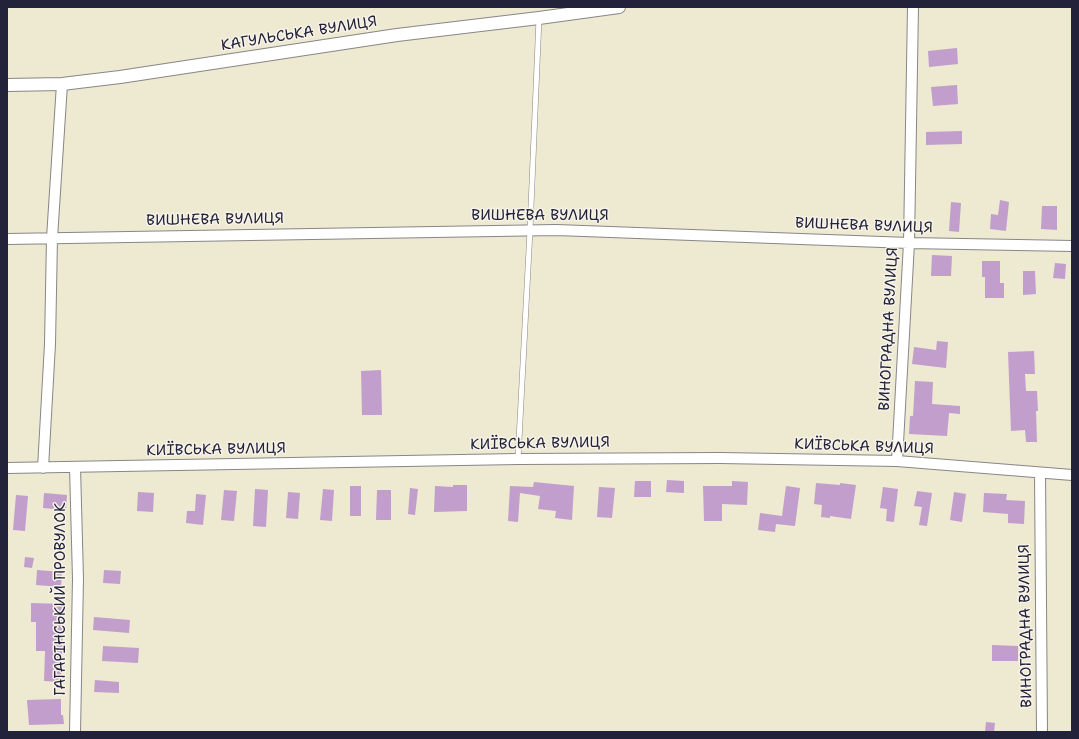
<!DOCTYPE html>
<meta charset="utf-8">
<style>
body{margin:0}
#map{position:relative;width:1079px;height:739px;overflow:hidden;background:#eee9d1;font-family:"Shantell Sans",sans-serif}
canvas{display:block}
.frame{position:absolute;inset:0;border:8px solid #22223b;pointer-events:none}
</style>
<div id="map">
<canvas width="1079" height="739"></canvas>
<div class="frame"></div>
</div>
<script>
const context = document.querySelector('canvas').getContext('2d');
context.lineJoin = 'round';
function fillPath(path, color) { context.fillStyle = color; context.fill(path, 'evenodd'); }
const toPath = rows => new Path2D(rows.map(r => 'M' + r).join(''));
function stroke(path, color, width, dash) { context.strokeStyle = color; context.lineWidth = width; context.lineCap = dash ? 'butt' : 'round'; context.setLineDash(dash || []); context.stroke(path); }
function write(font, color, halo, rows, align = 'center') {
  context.font = font + ' "Shantell Sans",sans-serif'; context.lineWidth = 3; context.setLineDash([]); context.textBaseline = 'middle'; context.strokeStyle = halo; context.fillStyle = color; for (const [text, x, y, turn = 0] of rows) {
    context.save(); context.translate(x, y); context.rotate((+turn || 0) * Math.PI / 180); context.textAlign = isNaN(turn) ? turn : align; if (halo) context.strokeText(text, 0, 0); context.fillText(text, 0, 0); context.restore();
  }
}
const building = toPath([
 [957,48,958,64,929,67,928,51],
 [957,85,958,104,933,106,931,87],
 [962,131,962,144,926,145,926,132],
 [1000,200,1009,202,1006,231,990,229,991,214,998,215],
 [951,202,961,203,959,232,949,231],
 [1042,206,1057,206,1057,230,1041,229],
 [932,255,952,256,951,276,931,276],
 [982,261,1000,261,1000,283,1004,283,1004,298,985,298,985,277,982,277],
 [1055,263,1066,264,1065,279,1053,278],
 [1023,271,1035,271,1036,294,1023,295],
 [937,341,948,342,946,368,912,364,914,347,936,350],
 [1034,351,1035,374,1025,374,1026,391,1037,391,1038,411,1036,411,1037,442,1026,442,1025,430,1011,431,1008,352],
 [381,370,382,415,362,415,361,371],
 [915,381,933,382,932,404,960,406,960,414,949,413,947,436,909,434,910,416,913,416],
 [667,480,684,481,684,493,666,492],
 [635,481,651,481,651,497,634,497],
 [732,481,748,482,747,505,722,504,722,521,704,521,703,486,732,486],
 [534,482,574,486,572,520,555,518,556,511,538,509,540,496,520,493,518,522,508,521,510,486,533,487],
 [816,483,840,485,840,483,856,485,851,519,830,516,830,518,821,517,822,505,814,504],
 [453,485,467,485,467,511,434,512,435,486,453,487],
 [350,486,361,486,361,516,350,516],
 [786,486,800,488,795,526,776,524,775,532,758,530,760,513,782,516],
 [599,487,615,488,612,518,597,517],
 [883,487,898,489,894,522,886,521,887,509,880,508],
 [410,488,418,489,415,515,408,514],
 [255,489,268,490,266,527,253,526],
 [323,489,334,490,332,521,320,520],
 [224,490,237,491,234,521,221,520],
 [377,490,391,490,391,520,376,520],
 [917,491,932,493,927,526,919,525,922,507,914,506],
 [138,492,154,493,153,512,137,511],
 [288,492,300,493,298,519,286,518],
 [954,492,966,494,962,522,950,520],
 [44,493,67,495,66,510,43,508],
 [984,493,1007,494,1006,500,1025,501,1024,524,1008,523,1008,514,983,512],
 [196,494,206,495,203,525,186,523,187,511,195,511],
 [16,495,28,496,25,531,13,530],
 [25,557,34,558,32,568,24,567],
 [37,570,62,572,61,587,36,585],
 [104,570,121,571,120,584,103,583],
 [31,603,64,604,61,682,44,681,45,651,36,651,36,622,31,622],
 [94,617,130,620,129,633,93,630],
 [992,645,1018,646,1018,661,992,661],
 [103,646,139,648,138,663,102,661],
 [95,680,119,682,119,693,94,692],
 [61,699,61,715,63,715,64,724,29,725,27,700],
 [986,722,995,723,994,732,985,732]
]);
const service = toPath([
 [518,459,530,230,539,18]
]);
const minor = toPath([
 [7,239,556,230,909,243,1072,246],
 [897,461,909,243,913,7],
 [7,468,518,459,720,458,897,461,1072,475],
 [43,468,50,344,52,238,62,84],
 [1040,473,1042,732],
 [75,732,78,579,75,467]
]);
const tertiary = toPath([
 [7,85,62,84,120,77,397,35,539,18,619,7]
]);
const streetNames = [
 ["КАГУЛЬСЬКА ВУЛИЦЯ",299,34,-9],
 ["ВИШНЕВА ВУЛИЦЯ",540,216],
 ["ВИШНЕВА ВУЛИЦЯ",215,220,-1],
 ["ВИШНЕВА ВУЛИЦЯ",864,226,2],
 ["ВИНОГРАДНА ВУЛИЦЯ",889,329,-87],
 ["КИЇВСЬКА ВУЛИЦЯ",540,444,-1],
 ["КИЇВСЬКА ВУЛИЦЯ",864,447,2],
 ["КИЇВСЬКА ВУЛИЦЯ",216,450,-1],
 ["ГАГАРІНСЬКИЙ ПРОВУЛОК",61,599,-90],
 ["ВИНОГРАДНА ВУЛИЦЯ",1026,626,-91]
];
fillPath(building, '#c19ecc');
stroke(service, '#888686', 6);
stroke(minor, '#888686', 12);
stroke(tertiary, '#888686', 14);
stroke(service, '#fff', 5);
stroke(minor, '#fff', 10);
stroke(tertiary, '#fff', 12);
write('15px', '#22223b', '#f7f3e8', streetNames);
</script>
